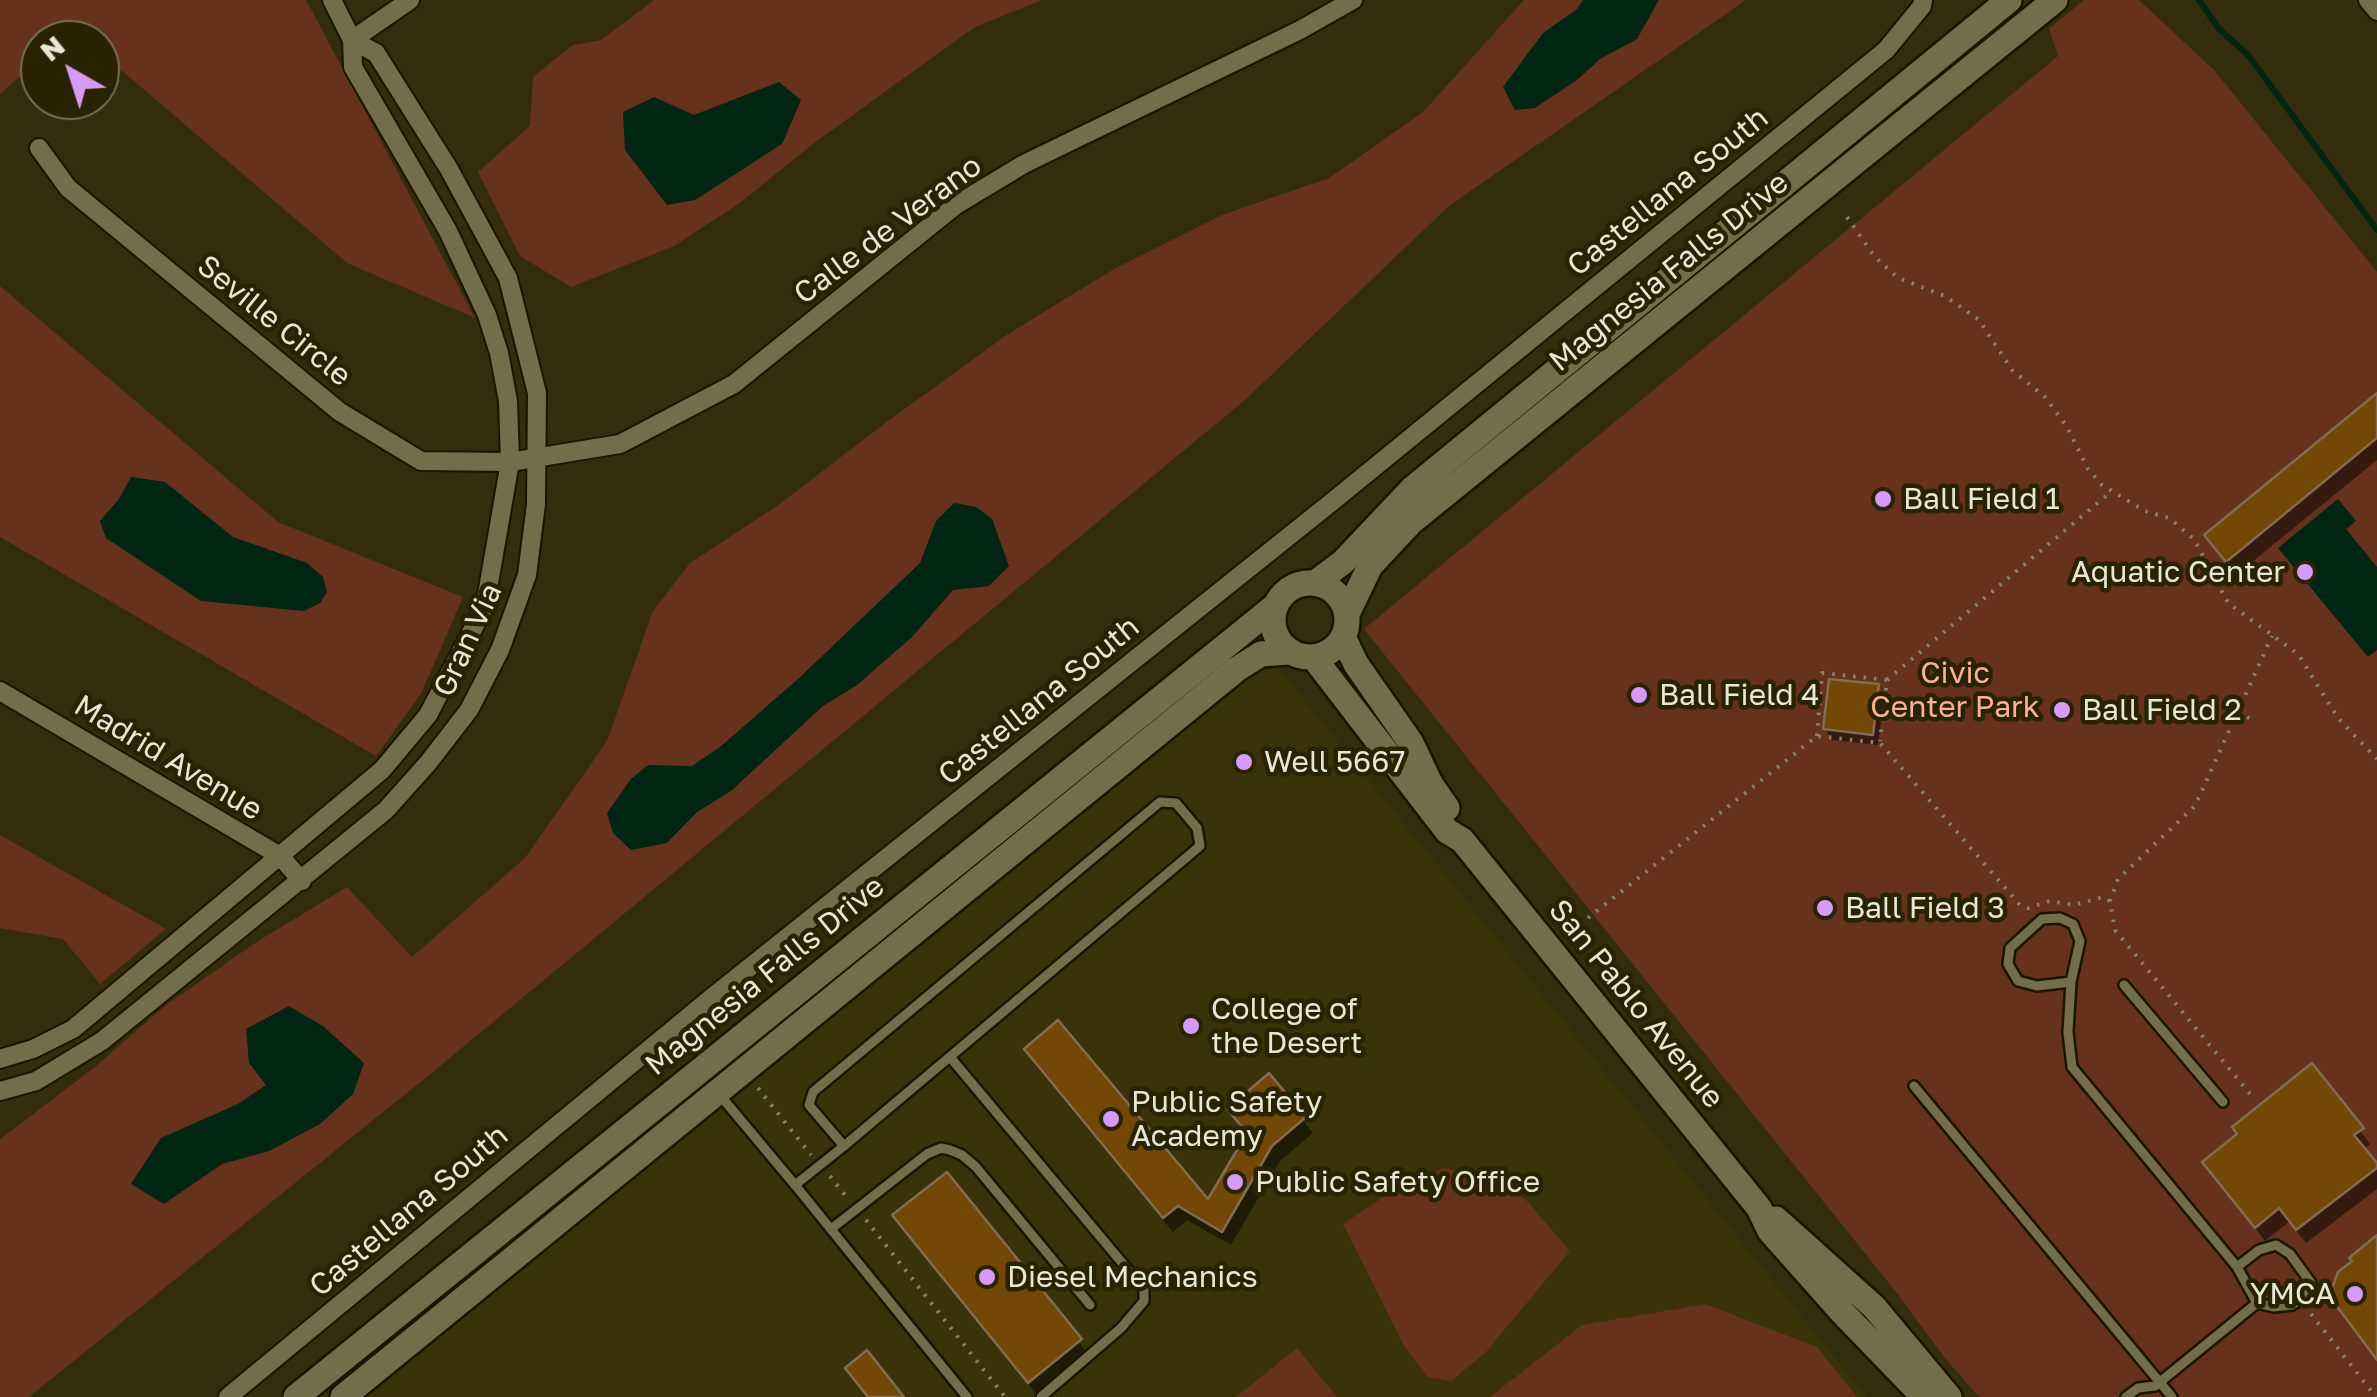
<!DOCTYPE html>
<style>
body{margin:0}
#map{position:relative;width:2377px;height:1397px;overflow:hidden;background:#332d0d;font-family:"Golos Text",sans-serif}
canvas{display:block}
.north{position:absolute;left:20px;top:20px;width:100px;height:100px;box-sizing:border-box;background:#292303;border:2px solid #767157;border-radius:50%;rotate:321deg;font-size:28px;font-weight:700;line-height:40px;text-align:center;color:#e9e6d4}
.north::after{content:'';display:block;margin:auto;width:35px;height:45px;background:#d69bf9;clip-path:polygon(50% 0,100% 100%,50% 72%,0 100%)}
</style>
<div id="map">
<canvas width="2377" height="1397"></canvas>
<div class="north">N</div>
</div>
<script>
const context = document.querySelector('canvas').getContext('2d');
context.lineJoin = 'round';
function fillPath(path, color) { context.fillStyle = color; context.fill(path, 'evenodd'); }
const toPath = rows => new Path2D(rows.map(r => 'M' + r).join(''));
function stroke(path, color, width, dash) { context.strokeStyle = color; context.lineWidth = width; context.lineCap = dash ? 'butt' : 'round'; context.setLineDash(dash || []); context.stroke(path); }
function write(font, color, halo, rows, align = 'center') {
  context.font = font + ' "Golos Text",sans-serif'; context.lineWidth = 9; context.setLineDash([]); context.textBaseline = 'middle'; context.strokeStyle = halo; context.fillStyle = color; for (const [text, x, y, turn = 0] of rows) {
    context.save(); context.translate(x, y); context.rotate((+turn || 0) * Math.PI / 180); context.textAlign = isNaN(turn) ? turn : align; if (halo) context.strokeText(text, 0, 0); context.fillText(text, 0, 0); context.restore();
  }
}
const built = toPath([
 [1268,655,1867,1397,360,1397]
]);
const green = toPath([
 [0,0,306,0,475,318,347,263,100,52,100,40,86,40,74,30,62,40,40,40,40,59,0,94],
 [654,0,1042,0,975,27,814,143,740,203,674,246,571,287,520,256,478,172,530,126,533,77,573,45,601,40],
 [1524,0,1746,0,1449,206,1245,400,428,1076,29,1397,0,1397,0,1140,3,1137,96,1066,166,1005,258,941,347,887,412,957,525,858,607,741,653,611,690,563,777,506,888,421,1008,334,1114,269,1222,215,1329,178,1423,112],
 [2084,0,2139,0,2214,70,2377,272,2377,1397,1979,1397,1944,1357,1896,1292,1364,629,2058,56,2049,29],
 [0,286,278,522,463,597,421,694,376,756,0,537],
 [0,835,166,929,100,984,63,939,0,928],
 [1444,1168,1485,1175,1526,1200,1570,1251,1485,1353,1451,1381,1428,1377,1404,1346,1343,1224,1400,1186],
 [1705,1304,1817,1347,1857,1397,1490,1397,1582,1325],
 [1297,1348,1337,1397,1236,1397]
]);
const water = toPath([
 [1583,0,1659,0,1637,39,1600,59,1577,80,1535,108,1515,110,1503,87,1543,33,1577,9],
 [779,82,801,100,782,144,695,200,667,205,625,150,623,112,654,97,694,115],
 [131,477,165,482,233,537,307,563,323,577,327,592,320,603,304,611,201,601,106,538,100,521,119,499],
 [2338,499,2356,521,2346,529,2377,567,2377,650,2368,657,2278,548],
 [954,503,976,507,992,519,1009,566,989,586,953,590,912,637,857,685,823,706,731,791,697,812,667,843,631,850,613,833,607,813,631,779,648,765,692,766,720,747,798,679,920,563,936,521],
 [289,1006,324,1027,364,1063,353,1094,320,1124,269,1151,222,1164,164,1204,131,1184,161,1138,238,1104,266,1085,249,1063,246,1029]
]);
const shadow = toPath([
 [2377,396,2377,460,2236,575,2207,536],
 [1877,687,1884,697,1878,745,1832,740,1825,729],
 [1027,1050,1209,1204,1248,1136,1230,1110,1269,1077,1313,1133,1280,1161,1231,1245,1187,1220,1173,1232,1035,1065],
 [2311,1066,2370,1144,2363,1150,2377,1167,2377,1189,2306,1243,2289,1222,2265,1241,2205,1163,2240,1135],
 [946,1175,1089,1355,1038,1396,896,1216]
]);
const stream = toPath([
 [2199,0,2219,29,2248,55,2377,230]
]);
const building = toPath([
 [2377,393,2377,438,2226,562,2204,535,2377,393],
 [1829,679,1879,684,1873,735,1823,729,1829,679],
 [1058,1020,1208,1199,1247,1133,1227,1109,1269,1073,1306,1117,1272,1146,1222,1232,1178,1206,1163,1218,1024,1049,1058,1020],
 [2312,1063,2364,1128,2354,1135,2377,1163,2377,1168,2296,1230,2279,1208,2255,1228,2202,1162,2237,1134,2232,1127,2312,1063],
 [947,1172,1082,1339,1028,1383,892,1215,947,1172],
 [2377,1235,2377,1360,2333,1301,2332,1288,2338,1272,2352,1261,2349,1258,2377,1235],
 [867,1350,904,1397,868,1397,845,1368,867,1350]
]);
const path = toPath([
 [1847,217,1874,256,1898,278,1945,296,1979,320,2012,370,2045,397,2067,427,2088,469,2102,485,2145,511,2169,518,2194,539,2228,603,2298,654,2338,718,2377,759],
 [1887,680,2112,491],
 [2238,712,2256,722],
 [1817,736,1822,673,1887,680,1880,741],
 [1588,918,1817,736,1880,743,2020,905,2028,908,2050,901,2074,905,2103,897,2110,901],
 [758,1088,811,1155],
 [2250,1094,2115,930,2110,901,2118,879,2195,806,2272,636],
 [830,1176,849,1200],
 [866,1220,1005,1397],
 [2311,1314,2376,1397]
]);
const lane = toPath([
 [2071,982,2080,941,2073,924,2060,918,2042,919,2010,948,2008,964,2018,981,2037,986,2071,982,2068,1032,2072,1067,2237,1267,2257,1303,2155,1386,2138,1388,2126,1397],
 [2124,985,2223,1102],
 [950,1057,1144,1289,1144,1301,1121,1328,1041,1397],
 [1914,1086,2172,1397],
 [719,1094,795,1185,844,1146,1200,846,1197,828,1176,803,1160,802,813,1092,809,1105,844,1146],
 [795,1185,967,1397],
 [831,1229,927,1154,941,1148,950,1150,962,1155,976,1167,1090,1305],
 [2237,1267,2259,1250,2276,1245,2290,1254,2311,1283,2305,1297,2292,1305,2274,1307,2257,1303]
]);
const street = toPath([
 [2368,0,2377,11],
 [352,40,410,0],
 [39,148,68,188,340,412,421,461,510,462,620,444,734,384,956,205,1024,164,1300,30,1353,0],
 [0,691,280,856,302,881],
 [0,1059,33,1049,73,1029,382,770,428,715,485,606,510,462,508,401,499,353,487,315,448,231,353,67,352,40,332,0],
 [0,1091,36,1081,102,1041,386,810,428,763,469,710,500,650,527,575,536,504,537,393,508,278,449,169,376,53,352,40],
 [228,1397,710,999,1333,501,1886,50,1922,6,1923,0]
]);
const secondary = toPath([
 '1273 620a37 37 0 1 1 74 0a37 37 0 1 1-74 0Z',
 [1315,583,1343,562,1412,489,2009,0],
 [1347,614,1370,566,1411,522,2055,0],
 [1343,637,1356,664,1411,743,1431,785,1447,808],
 [1314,658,1447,831,1462,840,1759,1208,1770,1231,1841,1311,1924,1397],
 [1776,1219,1874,1307,1949,1397],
 [296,1397,1275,606],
 [343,1397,1237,669,1261,654,1289,652]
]);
const markers = [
 [1883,499,10,"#d69bf9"],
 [2305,572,10,"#d69bf9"],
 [1639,695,10,"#d69bf9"],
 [2062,710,10,"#d69bf9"],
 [1244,762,10,"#d69bf9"],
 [1825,908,10,"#d69bf9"],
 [1191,1026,10,"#d69bf9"],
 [1111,1119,10,"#d69bf9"],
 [1235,1182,10,"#d69bf9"],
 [987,1277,10,"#d69bf9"],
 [2355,1294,10,"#d69bf9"]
];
const streetNames = [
 ["Castellana South",1668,192,-39],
 ["Calle de Verano",888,230,-37],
 ["Magnesia Falls Drive",1669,272,-39],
 ["Seville Circle",274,321,39],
 ["Gran Via",468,640,-65],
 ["Castellana South",1039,701,-39],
 ["Madrid Avenue",168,758,31],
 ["Magnesia Falls Drive",765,976,-39],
 ["San Pablo Avenue",1636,1004,51],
 ["Castellana South",409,1211,-40]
];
const poiNames = [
 ["Ball Field 1",1903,499],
 ["Aquatic Center",2285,572,"right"],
 ["Ball Field 4",1659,695],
 ["Ball Field 2",2082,710],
 ["Well 5667",1264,762],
 ["Ball Field 3",1845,908],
 ["College of",1211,1009],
 ["the Desert",1211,1043],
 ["Public Safety",1131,1102],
 ["Academy",1131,1136],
 ["Public Safety Office",1255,1182],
 ["Diesel Mechanics",1007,1277],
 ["YMCA",2335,1294,"right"]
];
const parkNames = [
 ["Civic",1955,673],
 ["Center Park",1955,707]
];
fillPath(built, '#3a3309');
fillPath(green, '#66311d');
fillPath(water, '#002513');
fillPath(shadow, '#0007');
stroke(stream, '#002513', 6);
fillPath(building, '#734806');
stroke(building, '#846c52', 2.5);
stroke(lane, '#1b1500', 14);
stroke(street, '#1b1500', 22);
stroke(secondary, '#1b1500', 30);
stroke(path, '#88836a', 4, [2.5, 8]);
stroke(lane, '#736d4c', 9);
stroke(street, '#736d4c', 18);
stroke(secondary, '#736d4c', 25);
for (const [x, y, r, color] of markers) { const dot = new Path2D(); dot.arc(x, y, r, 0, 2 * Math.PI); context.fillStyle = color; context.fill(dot); stroke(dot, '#292303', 4); }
write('30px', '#e9e6d4', '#292303', streetNames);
write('30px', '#e9e6d4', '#292303', poiNames, 'left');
write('30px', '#fcb094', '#292303', parkNames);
</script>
